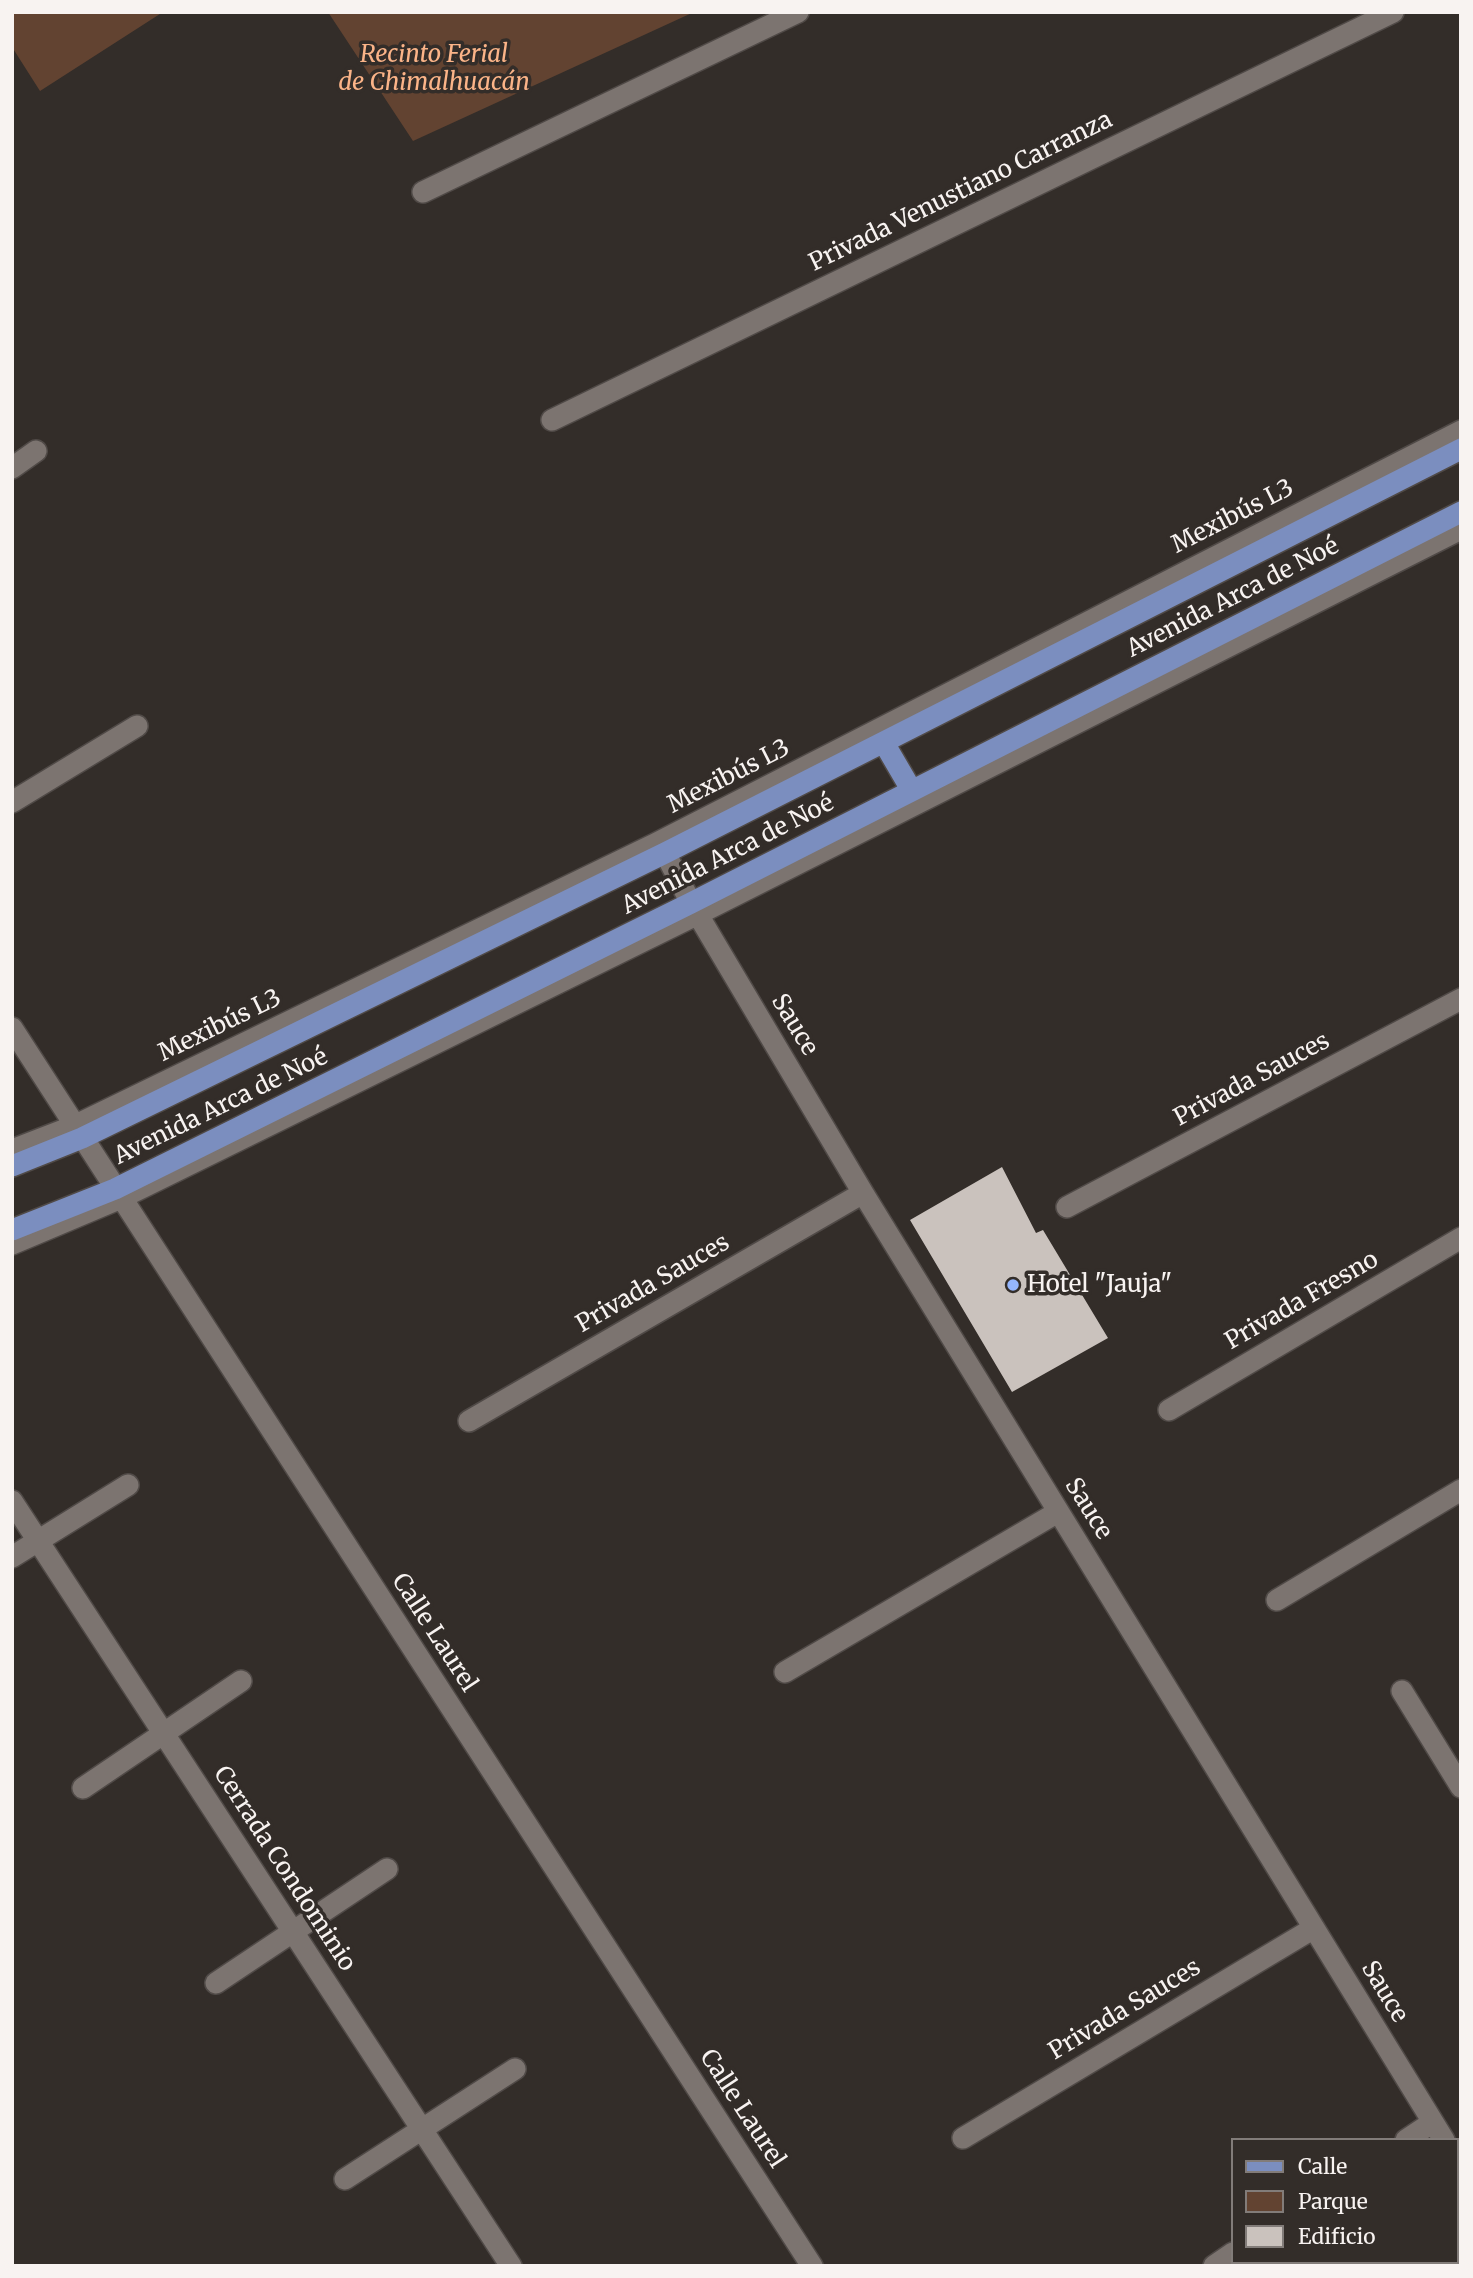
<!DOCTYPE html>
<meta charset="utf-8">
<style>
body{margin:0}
#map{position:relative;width:1473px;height:2278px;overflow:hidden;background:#332d29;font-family:Merriweather,serif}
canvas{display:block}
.frame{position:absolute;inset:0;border:14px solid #f8f3f1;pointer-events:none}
.legend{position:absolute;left:1231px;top:2138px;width:228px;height:126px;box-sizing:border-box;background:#332d29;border:2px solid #827c79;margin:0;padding:9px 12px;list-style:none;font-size:21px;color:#f8f3f1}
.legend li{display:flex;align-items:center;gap:14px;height:35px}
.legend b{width:35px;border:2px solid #827c79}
</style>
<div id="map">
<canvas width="1473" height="2278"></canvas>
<div class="frame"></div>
<ul class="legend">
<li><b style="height:9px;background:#7b8ebf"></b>Calle</li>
<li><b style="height:19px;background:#624331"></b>Parque</li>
<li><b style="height:19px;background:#cac2bd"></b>Edificio</li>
</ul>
</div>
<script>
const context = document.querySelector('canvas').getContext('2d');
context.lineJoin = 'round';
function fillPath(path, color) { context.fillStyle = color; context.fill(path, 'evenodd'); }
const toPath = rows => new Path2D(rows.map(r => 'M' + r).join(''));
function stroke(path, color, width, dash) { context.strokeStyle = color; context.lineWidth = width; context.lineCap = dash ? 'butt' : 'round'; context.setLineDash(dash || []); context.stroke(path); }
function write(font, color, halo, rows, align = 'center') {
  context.font = font + ' Merriweather,serif'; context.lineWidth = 7; context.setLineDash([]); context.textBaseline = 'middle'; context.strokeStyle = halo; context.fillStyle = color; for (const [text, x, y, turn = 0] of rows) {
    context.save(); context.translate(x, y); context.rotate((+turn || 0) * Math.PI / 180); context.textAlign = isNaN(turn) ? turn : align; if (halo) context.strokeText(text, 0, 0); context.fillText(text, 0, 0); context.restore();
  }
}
const green = toPath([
 [12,12,163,12,40,91,12,47],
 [328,12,694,12,413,141]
]);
const building = toPath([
 [1002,1167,1036,1233,1043,1230,1108,1338,1012,1392,910,1220]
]);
const minor = toPath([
 [423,192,798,12],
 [552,420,1393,12],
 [12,468,36,451],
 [12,802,137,726],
 [665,853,691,903,863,1193,1444,2140],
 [12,1028,812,2266],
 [12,1150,74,1126,655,844,1461,431],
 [1067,1207,1461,999],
 [12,1244,121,1198,698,914,1461,529],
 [1169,1410,1461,1238],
 [469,1421,863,1193],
 [12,1501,511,2266],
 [12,1557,128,1485],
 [1277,1600,1461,1490],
 [785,1672,1058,1512],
 [1402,1691,1461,1787],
 [83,1788,241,1681],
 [216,1983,387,1869],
 [963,2138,1314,1928],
 [1406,2140,1433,2122],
 [1457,2162,1461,2168],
 [345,2179,515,2069],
 [1214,2266,1233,2253]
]);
const major = toPath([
 [884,743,912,791],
 [12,1166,82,1138,665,853,1461,449],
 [12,1230,115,1189,691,903,1461,512]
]);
const markers = [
 [1013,1285,7,"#95b6fd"]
];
const parkNames = [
 ["Recinto Ferial",434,55],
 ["de Chimalhuacán",434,83]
];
const streetNames = [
 ["Privada Venustiano Carranza",961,192,-26],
 ["Mexibús L3",1233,517,-27],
 ["Avenida Arca de Noé",1233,598,-27],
 ["Mexibús L3",729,777,-27],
 ["Avenida Arca de Noé",728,855,-27],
 ["Sauce",794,1025,59],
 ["Mexibús L3",220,1026,-26],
 ["Privada Sauces",1252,1080,-28],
 ["Avenida Arca de Noé",221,1107,-26],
 ["Privada Sauces",653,1284,-30],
 ["Privada Fresno",1302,1301,-30],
 ["Sauce",1088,1509,58],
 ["Calle Laurel",434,1633,57],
 ["Cerrada Condominio",284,1869,57],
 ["Sauce",1384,1992,59],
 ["Privada Sauces",1125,2010,-31],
 ["Calle Laurel",742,2109,57]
];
const poiNames = [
 ["Hotel \"Jauja\"",1027,1285]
];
fillPath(green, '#624331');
fillPath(building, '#cac2bd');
stroke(minor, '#504a47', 24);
stroke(major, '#504a47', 24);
stroke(minor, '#7c7470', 21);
stroke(major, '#7b8ebf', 21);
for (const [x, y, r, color] of markers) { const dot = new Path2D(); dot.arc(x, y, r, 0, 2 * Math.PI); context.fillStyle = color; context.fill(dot); stroke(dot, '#332d29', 2.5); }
write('italic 24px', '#fbb488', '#332d29', parkNames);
write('24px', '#f8f3f1', '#332d29', streetNames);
write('24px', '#f8f3f1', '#332d29', poiNames, 'left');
</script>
